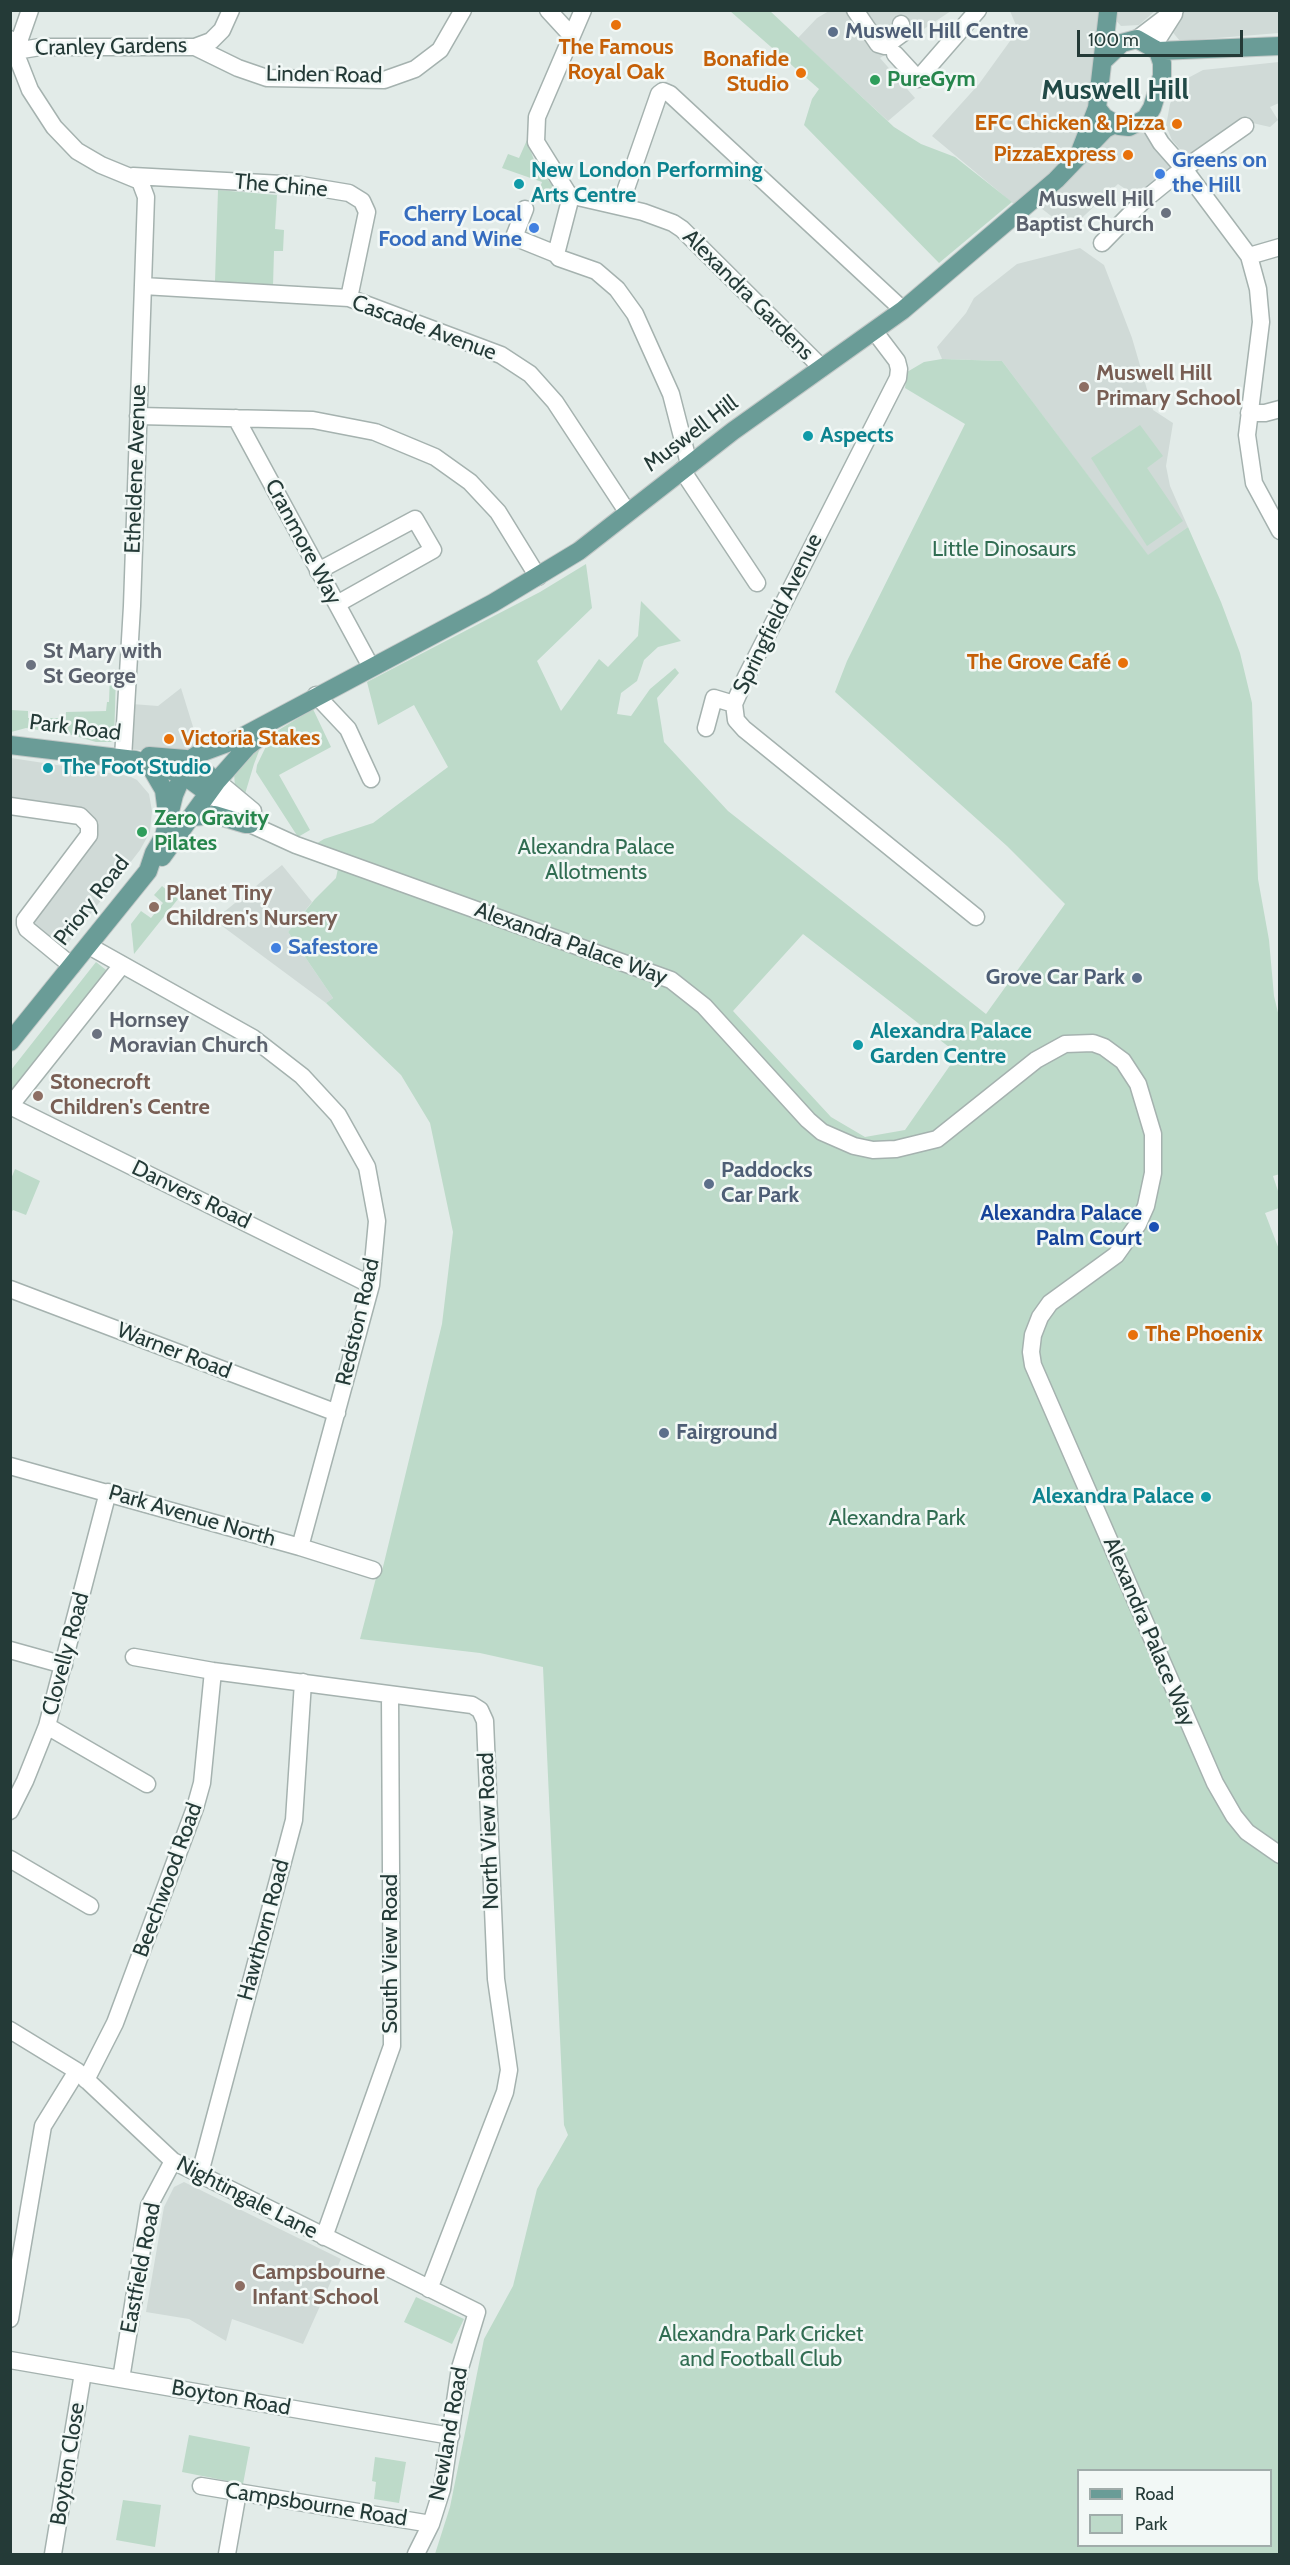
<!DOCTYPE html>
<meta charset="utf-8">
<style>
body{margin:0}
#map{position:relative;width:1290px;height:2565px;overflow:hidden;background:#e2ebe8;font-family:Cabin,sans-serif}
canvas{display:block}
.frame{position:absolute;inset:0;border:12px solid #243a37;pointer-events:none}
.legend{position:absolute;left:1077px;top:2469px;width:195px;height:78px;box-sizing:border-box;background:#f2f8f6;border:2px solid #a0acaa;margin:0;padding:8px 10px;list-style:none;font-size:18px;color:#243a37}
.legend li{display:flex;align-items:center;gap:12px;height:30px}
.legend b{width:30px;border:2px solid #a0acaa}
.scale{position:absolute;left:1077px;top:30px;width:166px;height:27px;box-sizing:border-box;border:3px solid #243a37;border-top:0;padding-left:8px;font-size:18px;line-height:21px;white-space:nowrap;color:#243a37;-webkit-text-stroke:4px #f2f8f6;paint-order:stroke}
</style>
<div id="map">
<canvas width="1290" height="2565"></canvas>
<div class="frame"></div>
<ul class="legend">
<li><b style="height:8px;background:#6a9c97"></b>Road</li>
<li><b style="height:16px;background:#bddac9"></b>Park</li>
</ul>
<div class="scale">100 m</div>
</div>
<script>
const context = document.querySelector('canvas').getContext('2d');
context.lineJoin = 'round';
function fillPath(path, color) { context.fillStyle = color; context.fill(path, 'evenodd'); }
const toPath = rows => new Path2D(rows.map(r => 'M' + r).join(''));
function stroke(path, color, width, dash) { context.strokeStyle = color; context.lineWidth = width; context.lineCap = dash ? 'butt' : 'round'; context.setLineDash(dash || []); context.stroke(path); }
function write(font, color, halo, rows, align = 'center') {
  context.font = font + ' Cabin,sans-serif'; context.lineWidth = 5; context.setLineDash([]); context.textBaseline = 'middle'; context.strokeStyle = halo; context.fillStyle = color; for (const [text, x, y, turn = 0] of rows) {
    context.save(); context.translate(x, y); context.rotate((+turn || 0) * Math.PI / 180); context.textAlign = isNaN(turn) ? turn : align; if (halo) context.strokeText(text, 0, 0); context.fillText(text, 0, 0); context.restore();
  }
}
const built = toPath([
 [829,11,951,11,880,58,915,98,888,121,798,38,817,18],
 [1010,11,1279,11,1279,33,1180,41,1155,11,1139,25,1121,26,1109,13,1105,129,1129,127,1144,133,1161,143,1184,169,1143,201,1118,184,1069,230,1032,201,1021,210,932,136,979,84,1018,30],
 [1279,62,1279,103,1270,107,1278,120,1270,127,1248,122,1190,161,1172,140,1166,126,1170,104,1177,89,1188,78,1203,70],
 [1080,248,1104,265,1132,338,1153,410,1173,423,1166,466,1170,486,1188,527,1148,556,1002,361,942,359,937,347,966,313,974,298,1017,264],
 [181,688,199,746,185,751,158,752,130,749,132,704,158,706],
 [11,758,129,776,137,780,149,794,152,811,150,832,140,850,61,952,30,925,95,828,11,800],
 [282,865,312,902,288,932,333,998,326,1003,214,920],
 [184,2182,341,2259,303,2344,232,2319,226,2341,189,2319,146,2312,164,2207,174,2187]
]);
const green = toPath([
 [730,11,770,11,894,127,921,144,955,157,1012,202,939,263,804,125,812,99,819,89],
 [527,140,535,163,552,185,554,203,543,199,535,201,542,182,502,168,508,154,519,158],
 [218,190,277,195,275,229,284,230,283,251,274,251,273,286,215,281],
 [942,359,1002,361,1148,555,1188,527,1221,602,1240,653,1252,703,1258,879,1269,940,1274,996,1280,1021,1280,1174,1273,1176,1279,1194,1279,1208,1265,1213,1280,1252,1279,2554,435,2554,450,2507,484,2339,513,2286,537,2189,568,2135,564,2125,543,1667,480,1653,360,1639,376,1578,382,1571,442,1324,453,1232,430,1123,401,1075,326,1003,333,998,288,932,315,899,336,878,341,854,314,845,324,839,373,823,448,767,414,705,378,725,367,682,540,592,586,564,592,608,537,661,561,711,599,659,608,667,638,636,641,601,681,641,658,647,644,660,637,681,621,693,617,714,631,716,650,689,675,668,679,673,657,698,664,742,728,811,986,1014,1065,904,1007,846,835,692,847,661,965,424,905,388,907,372,924,362],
 [803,934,958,1054,905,1130,865,1137,831,1117,733,1011],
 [1078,2470,1270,2470,1270,2546,1078,2546],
 [1140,425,1163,456,1147,468,1183,521,1147,546,1091,458],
 [110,674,116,674,114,742,96,742,65,733,66,712,106,711,107,702,109,702],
 [313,709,331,747,279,775,310,830,298,837,256,772,257,765,272,734],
 [11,710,28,711,28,718,43,718,43,721,50,721,50,718,58,718,57,732,38,727,38,730,26,728,11,732],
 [262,743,254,764,245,794,235,787,234,773],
 [162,886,178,899,134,954,131,924,141,911,151,918,163,903,154,895],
 [96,962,110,973,11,1100,11,1070],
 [15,1169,40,1181,26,1215,13,1210,11,1213,11,1179],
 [416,2297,464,2319,452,2344,404,2322],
 [189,2435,250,2447,243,2484,182,2472],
 [375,2457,406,2462,399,2503,374,2499,376,2482,372,2481],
 [123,2500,161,2505,155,2547,116,2540]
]);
const minor = toPath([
 [548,10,571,35],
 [583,10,537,117,536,142,569,195,569,204,556,254,559,258,596,271,617,289,635,314,671,394,689,464],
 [855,10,878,44,885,46,903,33,901,24],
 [10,39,30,90,54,127,77,151,101,165,140,181,146,197,132,606,123,758],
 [1137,39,1175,10],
 [195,47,238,68,267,78,384,80,415,69,440,50,463,10],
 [1153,47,1174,14],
 [16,50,30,10],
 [10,52,40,47,195,47,211,41,222,30,231,10],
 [895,54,918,79,978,10],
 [1146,118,1161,143,1184,169,1249,256,1258,289,1261,322,1247,435,1254,483,1280,531],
 [133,176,301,185,349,193,362,201,367,212,349,298],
 [569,195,643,212,673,223,682,229,822,368],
 [620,206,659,94,663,91,670,94,903,310],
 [525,209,514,237,556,254],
 [1102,243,1143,201,1175,175,1245,126],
 [1249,256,1280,247],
 [143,286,349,298,501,355,530,374,555,402,628,513],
 [875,332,897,361,899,369,898,378,746,677,734,704,736,720,744,729,976,917],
 [1249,413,1265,413,1280,409],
 [138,416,313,420,375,432,435,457,470,482,498,512,538,577],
 [236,418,371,667],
 [682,470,757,583],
 [318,571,415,519,433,550,337,604],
 [316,695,348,729,371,779],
 [706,728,714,698,734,704],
 [217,781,253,811],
 [208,793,248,819,250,824,296,845,671,980,704,1006,808,1120,822,1132,854,1146,873,1150,896,1149,937,1139,1036,1060,1065,1044,1093,1043,1104,1047,1123,1061,1138,1084,1153,1134,1153,1173,1146,1206,1138,1224,1116,1255,1050,1303,1040,1317,1033,1335,1031,1352,1033,1365,1215,1783,1234,1816,1247,1832,1280,1855],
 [10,806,80,816,89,825,89,835,25,920,25,924,27,929,72,966],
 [89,946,253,1038,302,1076,338,1115,367,1167,377,1221,371,1285,300,1547],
 [10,1106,371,1285],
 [10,1106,122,965],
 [10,1289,337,1413],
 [10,1466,300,1547,373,1570],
 [10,1650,64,1665],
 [134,1657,213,1671,472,1705,480,1710,485,1721,496,1979,509,2070,505,2092,429,2289],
 [47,1726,147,1784],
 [10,1811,25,1781,47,1726,108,1492],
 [10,1859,90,1906],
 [10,2030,77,2071,173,2161,477,2312,460,2368,442,2489,431,2524,416,2554],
 [86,2080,115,2023,195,1808,202,1783,213,1671],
 [200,2173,294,1820,303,1682],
 [324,2237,392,2046,390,1695],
 [10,2319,43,2126,77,2071],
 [10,2360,451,2436],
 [121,2379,149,2206,173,2161],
 [201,2486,431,2524],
 [53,2554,83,2373],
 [227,2554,238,2492]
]);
const major = toPath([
 [1158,51,1280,46],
 [1097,108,1104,117,1119,126,1129,127,1137,123,1146,118,1152,108,1162,76,1162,63,1158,51,1137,39,1122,43,1104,60],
 [1081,149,1097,108,1108,12],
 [10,745,135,760,182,774,208,793],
 [149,756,186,759,217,781],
 [150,766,164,790,167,813],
 [191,817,215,815,245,824,250,824],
 [162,857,217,781,247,747,265,733],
 [10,1042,148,871,154,853,164,836,174,795,189,760,200,753,238,739,493,603,579,551,733,431,903,310,1056,180,1105,129,1115,124]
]);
const markers = [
 [616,25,6,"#e8710a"],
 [833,32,6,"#5c6f8a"],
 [801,73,6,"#e8710a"],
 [875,80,6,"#2e9e5b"],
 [1177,124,6,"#e8710a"],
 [1128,155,6,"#e8710a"],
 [1160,174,6,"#3f7fe0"],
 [519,184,6,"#0f9aa8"],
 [1166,213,6,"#6b7280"],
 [534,228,6,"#3f7fe0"],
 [1084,387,6,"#8d6e63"],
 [808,436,6,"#0f9aa8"],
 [1123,663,6,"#e8710a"],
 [31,665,6,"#6b7280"],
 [169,739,6,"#e8710a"],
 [48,768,6,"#0f9aa8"],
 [142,832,6,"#2e9e5b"],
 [154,907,6,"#8d6e63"],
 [276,948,6,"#3f7fe0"],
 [1137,978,6,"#5c6f8a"],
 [97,1034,6,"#6b7280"],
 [858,1045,6,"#0f9aa8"],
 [38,1096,6,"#8d6e63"],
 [709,1184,6,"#5c6f8a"],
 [1154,1227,6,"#1a4fb4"],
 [1133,1335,6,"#e8710a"],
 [664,1433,6,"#5c6f8a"],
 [1206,1497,6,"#0f9aa8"],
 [240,2286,6,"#8d6e63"]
];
const serviceNames = [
 ["Muswell Hill Centre",845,32],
 ["Grove Car Park",1125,978,"right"],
 ["Paddocks",721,1171],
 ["Car Park",721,1196],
 ["Fairground",676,1433]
];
const streetNames = [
 ["Cranley Gardens",111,47,-1],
 ["Linden Road",324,75,1],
 ["The Chine",281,186,5],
 ["Alexandra Gardens",748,295,45],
 ["Cascade Avenue",424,328,20],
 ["Muswell Hill",691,434,-37],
 ["Etheldene Avenue",136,469,-88],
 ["Cranmore Way",303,542,62],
 ["Springfield Avenue",778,614,-64],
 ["Park Road",75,728,7],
 ["Priory Road",92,901,-52],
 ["Alexandra Palace Way",571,944,20],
 ["Danvers Road",191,1195,26],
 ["Redston Road",358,1322,-77],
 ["Warner Road",174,1351,21],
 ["Park Avenue North",192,1516,16],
 ["Alexandra Palace Way",1149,1632,67],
 ["Clovelly Road",66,1654,-75],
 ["North View Road",489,1831,-92],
 ["Beechwood Road",168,1880,-70],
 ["Hawthorn Road",264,1930,-75],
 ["South View Road",391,1954,-90],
 ["Nightingale Lane",247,2198,27],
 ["Eastfield Road",141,2268,-79],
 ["Boyton Road",231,2398,10],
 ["Newland Road",449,2434,-80],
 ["Boyton Close",68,2464,-81],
 ["Campsbourne Road",316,2505,9]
];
const foodNames = [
 ["The Famous",616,48,"center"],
 ["Royal Oak",616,73,"center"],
 ["Bonafide",789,60],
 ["Studio",789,85],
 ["EFC Chicken & Pizza",1165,124],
 ["PizzaExpress",1116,155],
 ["The Grove Café",1111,663],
 ["Victoria Stakes",181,739,"left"],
 ["The Phoenix",1145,1335,"left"]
];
const leisureNames = [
 ["PureGym",887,80],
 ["Zero Gravity",154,819],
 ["Pilates",154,844]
];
const shopNames = [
 ["Greens on",1172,161],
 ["the Hill",1172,186],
 ["Cherry Local",522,215,"right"],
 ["Food and Wine",522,240,"right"],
 ["Safestore",288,948]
];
const cultureNames = [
 ["New London Performing",531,171],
 ["Arts Centre",531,196],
 ["Aspects",820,436],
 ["The Foot Studio",60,768],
 ["Alexandra Palace",870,1032],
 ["Garden Centre",870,1057],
 ["Alexandra Palace",1194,1497,"right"]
];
const worshipNames = [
 ["Muswell Hill",1154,200,"right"],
 ["Baptist Church",1154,225,"right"],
 ["St Mary with",43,652],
 ["St George",43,677],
 ["Hornsey",109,1021],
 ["Moravian Church",109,1046]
];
const educationNames = [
 ["Muswell Hill",1096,374],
 ["Primary School",1096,399],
 ["Planet Tiny",166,894],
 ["Children's Nursery",166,919],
 ["Stonecroft",50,1083],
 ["Children's Centre",50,1108],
 ["Campsbourne",252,2273],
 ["Infant School",252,2298]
];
const parkNames = [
 ["Little Dinosaurs",1004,550],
 ["Alexandra Palace",596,848],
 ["Allotments",596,873],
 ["Alexandra Park",897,1519],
 ["Alexandra Park Cricket",761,2335],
 ["and Football Club",761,2360]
];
const transitNames = [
 ["Alexandra Palace",1142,1214],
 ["Palm Court",1142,1239]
];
const districtNames = [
 ["Muswell Hill",1115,91]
];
fillPath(built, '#d0dad7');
fillPath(green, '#bddac9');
stroke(minor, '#a5b2af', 19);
stroke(major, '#c2c8c7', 20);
stroke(minor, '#fff', 16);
stroke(major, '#6a9c97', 18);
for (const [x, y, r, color] of markers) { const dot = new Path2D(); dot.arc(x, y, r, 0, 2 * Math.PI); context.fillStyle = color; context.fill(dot); stroke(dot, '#f2f8f6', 2); }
write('bold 22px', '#4e5e75', '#f2f8f6', serviceNames, 'left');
write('22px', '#243a37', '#f2f8f6', streetNames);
write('bold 22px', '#c56008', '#f2f8f6', foodNames, 'right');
write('bold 22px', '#27864d', '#f2f8f6', leisureNames, 'left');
write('bold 22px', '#366cbe', '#f2f8f6', shopNames, 'left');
write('bold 22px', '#0d838f', '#f2f8f6', cultureNames, 'left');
write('bold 22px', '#5b616d', '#f2f8f6', worshipNames, 'left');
write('bold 22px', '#785e54', '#f2f8f6', educationNames, 'left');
write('22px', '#316d52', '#f2f8f6', parkNames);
write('bold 22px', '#164399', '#f2f8f6', transitNames, 'right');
write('bold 28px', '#214a47', '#f2f8f6', districtNames);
</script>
